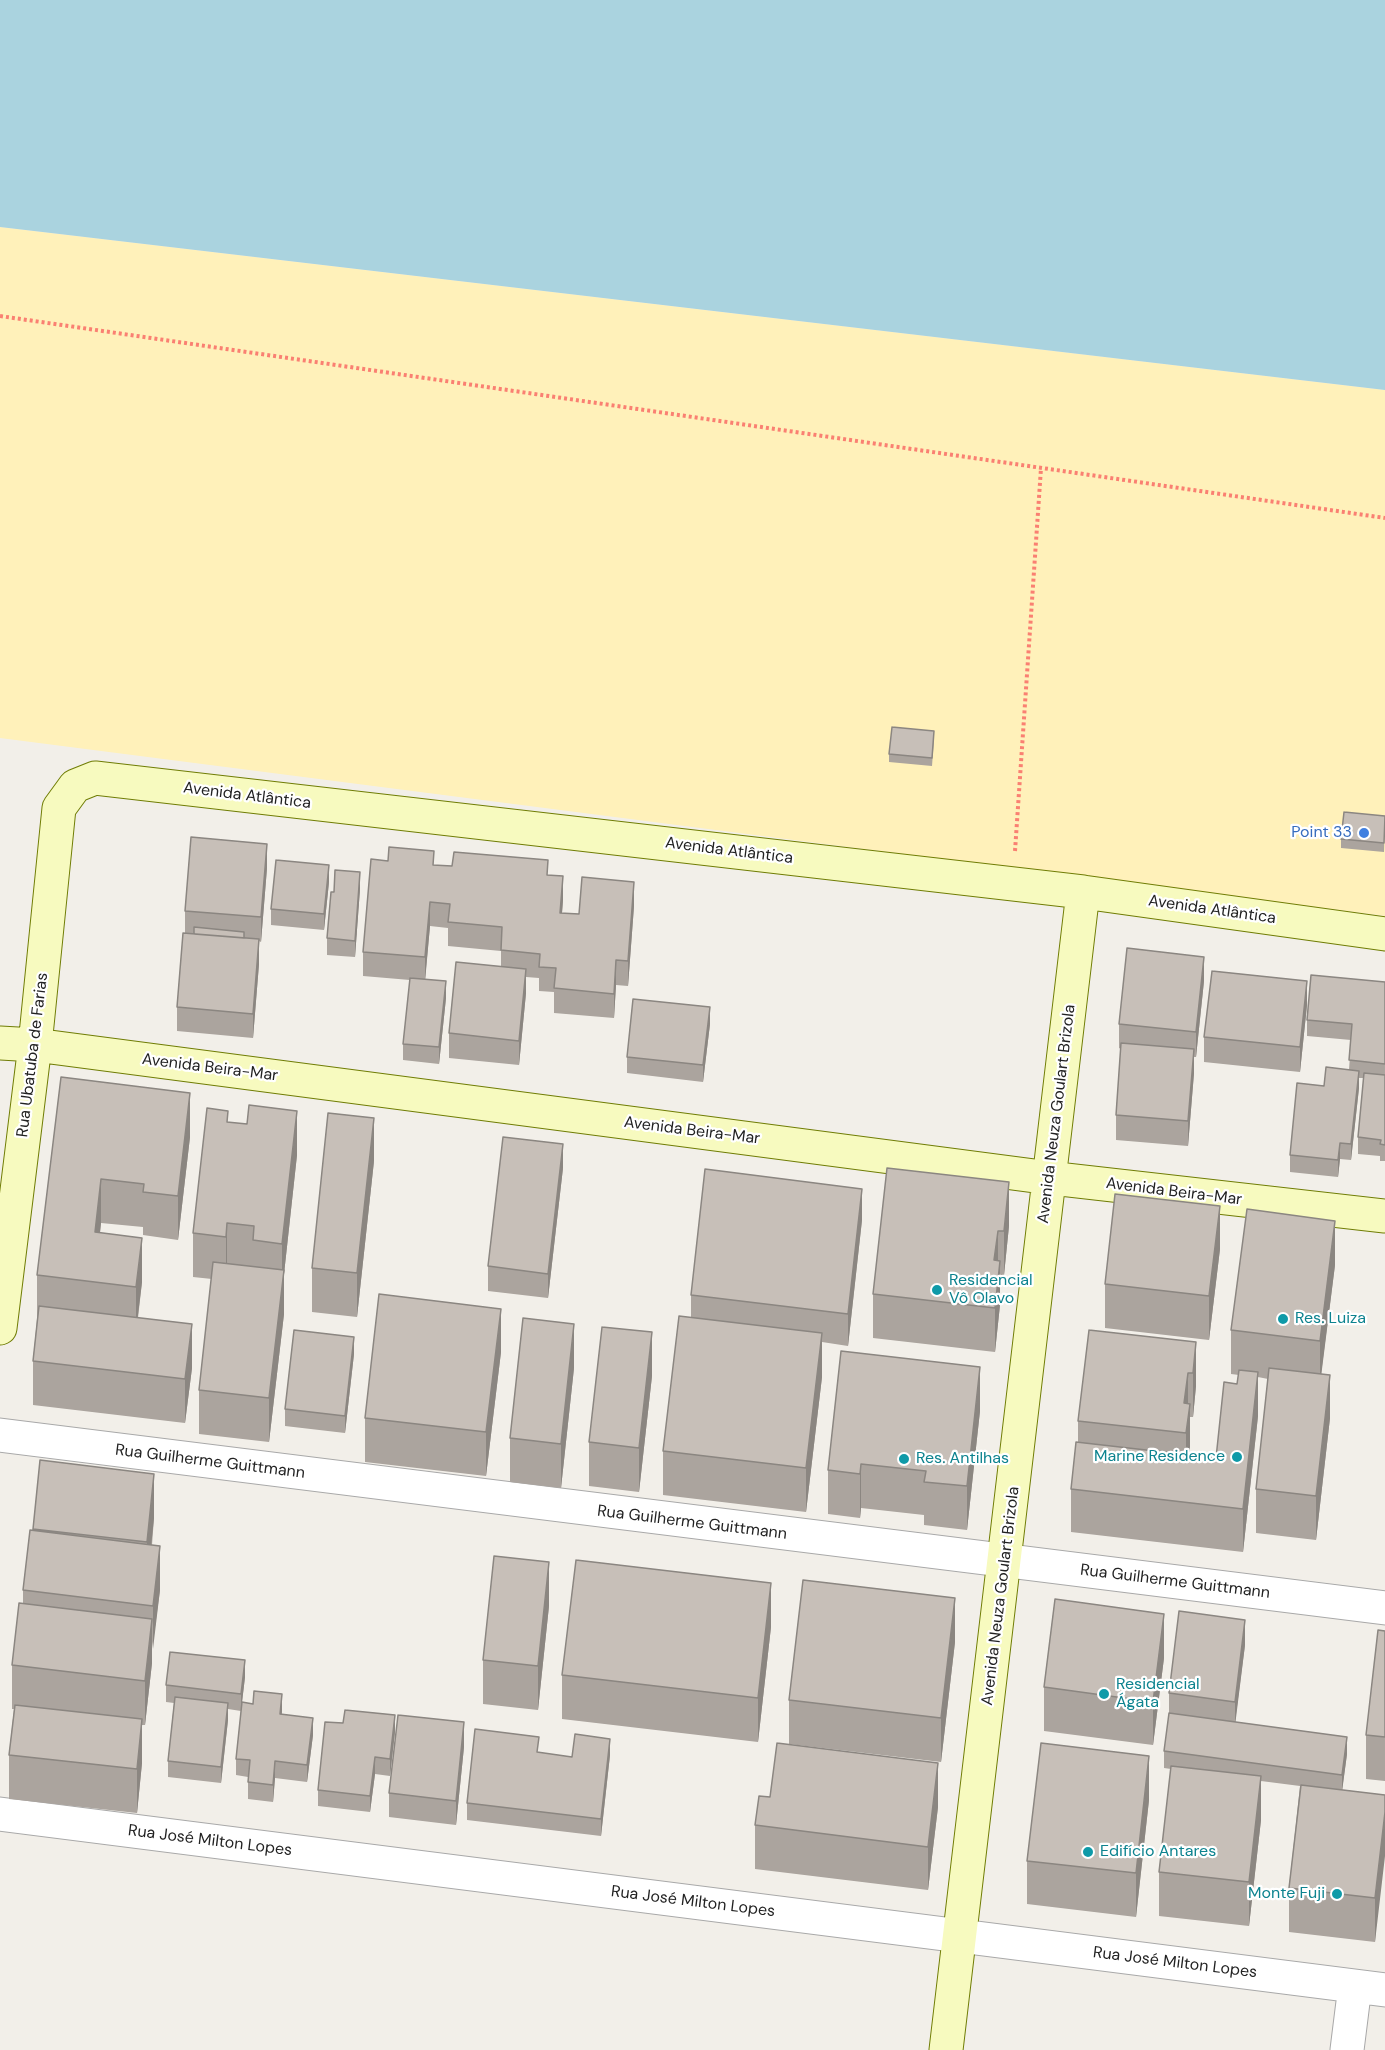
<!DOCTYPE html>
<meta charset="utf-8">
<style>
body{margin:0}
canvas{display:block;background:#f2efe9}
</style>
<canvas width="1385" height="2050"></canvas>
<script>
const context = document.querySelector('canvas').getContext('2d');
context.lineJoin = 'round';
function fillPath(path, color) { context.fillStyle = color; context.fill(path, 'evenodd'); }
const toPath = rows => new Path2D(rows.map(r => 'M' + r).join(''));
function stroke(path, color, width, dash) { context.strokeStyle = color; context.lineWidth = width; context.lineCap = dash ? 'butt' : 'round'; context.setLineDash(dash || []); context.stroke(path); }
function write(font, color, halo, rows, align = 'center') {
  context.font = font + ' "DM Sans",sans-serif'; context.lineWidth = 4.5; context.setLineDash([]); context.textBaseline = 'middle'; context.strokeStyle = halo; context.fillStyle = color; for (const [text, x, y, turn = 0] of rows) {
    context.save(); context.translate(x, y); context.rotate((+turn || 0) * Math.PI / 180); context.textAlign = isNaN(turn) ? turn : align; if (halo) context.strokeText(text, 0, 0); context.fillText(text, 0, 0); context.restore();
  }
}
const sand = toPath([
 [0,227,1385,390,1385,916,0,738]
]);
const water = toPath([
 [0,0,1385,0,1385,390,0,227]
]);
const path = toPath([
 [0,316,1385,518],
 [1015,851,1041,468]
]);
const street = toPath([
 [0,1435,1385,1608],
 [0,1814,1385,1990],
 [1347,2050,1355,1986]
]);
const secondary = toPath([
 [0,1043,35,1045,1050,1178,1385,1216],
 [0,1328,35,1045,59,808,75,786,95,778,1083,892,1385,934],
 [946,2050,1083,892]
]);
const wall = toPath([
 [934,739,932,766,889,762,889,754],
 [1385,816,1384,852,1341,848,1341,839],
 [388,861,548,875,563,900,562,913,579,914,634,906,628,986,616,985,614,1018,554,1013,554,992,539,991,539,978,526,977,526,993,519,1065,449,1058,449,1033,501,966,501,951,448,946,448,928,430,926,425,979,446,998,439,1064,403,1060,403,1044,410,980,363,976,363,952],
 [267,868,261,942,259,941,259,964,253,1038,177,1031,177,1007,185,933,185,911],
 [329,882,324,930,271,925,271,909],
 [360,889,355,957,327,955,327,938],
 [1204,981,1196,1057,1194,1057,1194,1073,1188,1146,1116,1140,1116,1115,1121,1049,1119,1048,1119,1024],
 [1385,982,1385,1161,1380,1161,1380,1156,1358,1154,1358,1137,1364,1078,1359,1078,1359,1088,1351,1160,1340,1159,1338,1177,1290,1172,1290,1155,1324,1086,1349,1070,1351,1040,1307,1036,1307,1020],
 [1307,1005,1300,1072,1204,1062,1204,1037],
 [710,1024,703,1082,627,1073,627,1057],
 [61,1077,190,1137,178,1240,143,1235,143,1227,101,1223,100,1233,142,1282,138,1318,192,1368,185,1423,33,1405,33,1361,37,1319,37,1275],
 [228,1122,297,1155,284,1274,284,1314,269,1442,199,1434,199,1390,212,1279,193,1277,193,1233],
 [374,1161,357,1317,312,1312,312,1268],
 [563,1168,548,1298,488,1291,488,1266],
 [862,1220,848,1346,822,1342,822,1377,806,1512,663,1495,663,1451,691,1318,691,1295],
 [1009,1226,1004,1275,1000,1275,1000,1305,995,1352,873,1338,873,1294],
 [1220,1249,1209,1340,1105,1328,1105,1284],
 [1335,1265,1321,1374,1330,1418,1316,1540,1256,1533,1256,1489,1268,1379,1258,1377,1258,1416,1243,1552,1071,1532,1071,1489,1078,1443,1078,1421,1196,1342,1196,1386,1193,1417,1190,1417,1189,1455,1216,1458,1237,1384,1239,1375,1231,1374,1231,1330],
 [501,1352,486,1476,365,1462,365,1418],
 [354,1354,345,1433,285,1426,285,1409],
 [574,1368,561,1488,510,1482,510,1438],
 [652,1376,639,1492,589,1486,589,1442],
 [980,1411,967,1530,924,1525,924,1515,861,1508,860,1518,828,1514,828,1470],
 [40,1460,154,1518,152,1545,160,1590,152,1649,152,1663,145,1725,142,1725,142,1763,137,1813,9,1799,9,1755,14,1709,12,1709,12,1665,23,1603,23,1590,33,1530],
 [549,1606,538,1710,483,1704,483,1660],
 [771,1627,758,1742,562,1719,562,1675],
 [1385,1631,1385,1781,1366,1779,1366,1735],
 [955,1642,941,1762,789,1744,789,1700],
 [1245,1645,1235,1722,1347,1754,1342,1790,1385,1795,1375,1942,1289,1932,1289,1888,1300,1786,1261,1781,1261,1820,1249,1926,1159,1916,1159,1872,1171,1769,1164,1768,1164,1751,1169,1717,1169,1693],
 [1164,1658,1153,1745,1044,1731,1044,1687],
 [245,1677,242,1702,282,1711,282,1714,313,1735,307,1782,275,1778,273,1802,248,1799,248,1777,236,1775,236,1759,241,1711,228,1709,228,1720,221,1783,168,1777,168,1761,174,1703,166,1702,166,1685],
 [395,1732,390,1776,375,1774,370,1812,318,1806,318,1790],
 [464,1747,456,1825,389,1817,389,1793],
 [539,1753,572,1757,610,1755,601,1836,467,1820,467,1803],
 [1149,1800,1136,1917,1027,1904,1027,1861],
 [938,1807,928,1890,755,1869,755,1825]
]);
const shadedWall = toPath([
 [267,844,267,868,261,942,261,917],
 [329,865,329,882,324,930,324,914],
 [360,872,360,889,355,957,355,941],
 [563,876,563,900,560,938,560,913],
 [634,882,634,906,628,986,628,961],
 [430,902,430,926,425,982,425,957],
 [259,939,259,964,253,1038,253,1014],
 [1204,957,1204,981,1196,1057,1196,1032],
 [616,960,616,985,614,1018,614,994],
 [526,969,526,993,519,1065,519,1041],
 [446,981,446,998,439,1064,439,1047],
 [1307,981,1307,1005,1300,1072,1300,1047],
 [710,1007,710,1024,703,1082,703,1065],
 [1194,1049,1194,1073,1188,1146,1188,1121],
 [1359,1071,1359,1088,1351,1160,1351,1144],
 [190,1093,190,1137,178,1240,178,1196],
 [297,1111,297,1155,284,1274,284,1314,269,1442,269,1398,282,1283,282,1244],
 [374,1118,374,1161,357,1317,357,1273],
 [1340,1143,1340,1159,1338,1177,1338,1160],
 [563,1144,563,1168,548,1298,548,1274],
 [101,1179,101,1223,95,1276,95,1232],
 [1009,1182,1009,1226,1004,1275,1004,1231],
 [862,1189,862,1220,848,1346,848,1314],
 [1220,1206,1220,1249,1209,1340,1209,1296],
 [1335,1221,1335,1265,1320,1385,1320,1341],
 [227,1223,227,1267,226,1281,226,1237],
 [998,1231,998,1275,994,1260],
 [142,1238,142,1282,136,1331,136,1287],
 [1000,1261,1000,1305,995,1352,995,1308],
 [501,1309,501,1352,486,1476,486,1432],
 [192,1324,192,1368,185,1423,185,1379],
 [574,1324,574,1368,561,1488,561,1444],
 [652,1332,652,1376,639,1492,639,1448],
 [822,1333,822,1377,806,1512,806,1468],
 [354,1337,354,1354,345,1433,345,1416],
 [1196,1342,1196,1386,1193,1417,1193,1373],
 [980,1367,980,1411,967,1530,967,1486],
 [1258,1372,1258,1416,1243,1552,1243,1509],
 [1188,1373,1188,1417,1184,1403],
 [1330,1375,1330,1418,1316,1540,1316,1496],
 [1190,1404,1190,1447,1186,1477,1186,1433],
 [861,1464,861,1508,860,1518,860,1474],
 [154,1474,154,1518,147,1586,147,1542],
 [160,1546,160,1590,153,1649,153,1606],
 [549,1562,549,1606,538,1710,538,1666],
 [771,1583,771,1627,758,1742,758,1698],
 [955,1598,955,1642,941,1762,941,1718],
 [1164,1614,1164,1658,1153,1745,1153,1702],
 [152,1619,152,1663,145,1725,145,1681],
 [1245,1620,1245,1645,1235,1726,1235,1702],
 [245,1660,245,1677,241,1711,241,1694],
 [282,1694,282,1711,280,1731,280,1714],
 [228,1703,228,1720,221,1783,221,1767],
 [395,1715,395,1732,390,1776,390,1759],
 [313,1718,313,1735,307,1782,307,1765],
 [142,1719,142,1763,137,1813,137,1769],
 [464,1722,464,1747,456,1825,456,1801],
 [1347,1737,1347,1754,1342,1792,1342,1775],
 [610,1739,610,1755,601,1836,601,1819],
 [1149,1756,1149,1800,1136,1917,1136,1873],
 [375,1757,375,1774,370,1812,370,1796],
 [275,1761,275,1778,273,1802,273,1785],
 [938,1763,938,1807,928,1890,928,1847],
 [1261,1776,1261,1820,1249,1926,1249,1882],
 [1385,1812,1385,1856,1375,1942,1375,1898]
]);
const building = toPath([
 [892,727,934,731,932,758,889,754,892,727],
 [1344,812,1385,816,1384,843,1341,839,1344,812],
 [191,837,267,844,261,917,185,911,191,837],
 [389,847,434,851,433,865,452,866,454,852,548,860,547,875,563,876,560,913,579,914,582,877,634,882,628,961,616,960,614,994,554,988,556,968,539,967,540,954,501,950,502,927,448,922,450,904,430,902,425,957,363,952,371,859,388,861,389,847],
 [276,860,329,865,324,914,271,909,276,860],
 [335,870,360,872,355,941,327,938,331,892,334,892,335,870],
 [194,927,244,932,244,938,194,934,194,927],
 [183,933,259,939,253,1014,177,1007,183,933],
 [1127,948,1204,957,1196,1032,1119,1024,1127,948],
 [456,962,526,969,519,1041,449,1033,456,962],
 [1212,971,1307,981,1300,1047,1204,1037,1212,971],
 [1311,975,1385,982,1385,1064,1349,1060,1352,1024,1307,1020,1311,975],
 [410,978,446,981,439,1047,403,1044,410,978],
 [633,999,710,1007,703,1065,627,1057,633,999],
 [1121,1043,1194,1049,1188,1121,1116,1115,1121,1043],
 [1326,1067,1359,1071,1351,1144,1340,1143,1338,1160,1290,1155,1297,1083,1324,1086,1326,1067],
 [1364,1073,1385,1075,1385,1145,1380,1144,1381,1140,1358,1137,1364,1073],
 [61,1077,190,1093,178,1196,143,1192,144,1184,101,1179,95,1232,142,1238,136,1287,37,1275,61,1077],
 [249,1105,297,1111,282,1244,253,1240,254,1226,227,1223,226,1237,193,1233,207,1108,228,1111,227,1122,247,1124,249,1105],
 [328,1113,374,1118,357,1273,312,1268,328,1113],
 [503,1137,563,1144,548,1274,488,1266,503,1137],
 [887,1168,1009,1182,1004,1231,998,1231,994,1260,1000,1261,995,1308,873,1294,887,1168],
 [705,1169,862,1189,848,1314,691,1295,705,1169],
 [1115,1194,1220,1206,1209,1296,1105,1284,1115,1194],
 [1247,1209,1335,1221,1320,1341,1231,1330,1247,1209],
 [213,1262,284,1270,269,1398,199,1390,213,1262],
 [379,1294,501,1309,486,1432,365,1418,379,1294],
 [39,1306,192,1324,185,1379,33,1361,39,1306],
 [679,1316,822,1333,806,1468,663,1451,679,1316],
 [523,1318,574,1324,561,1444,510,1438,523,1318],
 [602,1327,652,1332,639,1448,589,1442,602,1327],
 [294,1330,354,1337,345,1416,285,1409,294,1330],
 [1089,1330,1196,1342,1193,1373,1188,1373,1184,1403,1190,1404,1186,1433,1078,1421,1089,1330],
 [841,1351,980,1367,967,1486,924,1482,926,1471,861,1464,860,1474,828,1470,841,1351],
 [1269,1368,1330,1375,1316,1496,1256,1489,1269,1368],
 [1239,1370,1258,1372,1243,1509,1071,1489,1076,1442,1216,1458,1224,1382,1237,1384,1239,1370],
 [40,1460,154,1474,147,1542,33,1529,40,1460],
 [30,1530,160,1546,153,1606,23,1590,30,1530],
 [494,1556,549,1562,538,1666,483,1660,494,1556],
 [576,1560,771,1583,758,1698,562,1675,576,1560],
 [803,1580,955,1598,941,1718,789,1700,803,1580],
 [1055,1599,1164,1614,1153,1702,1044,1687,1055,1599],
 [19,1603,152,1619,145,1681,12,1665,19,1603],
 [1179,1611,1245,1620,1235,1702,1169,1693,1179,1611],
 [1378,1630,1385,1631,1385,1737,1366,1735,1378,1630],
 [170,1652,245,1660,241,1694,166,1685,170,1652],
 [254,1691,282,1694,280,1714,313,1718,307,1765,275,1761,273,1785,248,1782,250,1760,236,1759,242,1702,253,1704,254,1691],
 [175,1697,228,1703,221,1767,168,1761,175,1697],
 [15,1705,142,1719,137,1769,9,1755,15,1705],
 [345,1710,395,1715,390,1759,375,1757,370,1796,318,1790,325,1722,343,1723,345,1710],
 [1169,1713,1347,1737,1342,1775,1164,1751,1169,1713],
 [398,1715,464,1722,456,1801,389,1793,398,1715],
 [475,1729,539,1737,537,1752,572,1757,575,1734,610,1739,601,1819,467,1803,475,1729],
 [777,1743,938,1763,928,1847,755,1825,759,1796,770,1797,777,1743],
 [1041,1743,1149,1756,1136,1873,1027,1861,1041,1743],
 [1171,1766,1261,1776,1249,1882,1159,1872,1171,1766],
 [1301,1785,1385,1795,1385,1812,1375,1898,1289,1888,1301,1785]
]);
const markers = [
 [1364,833,6,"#3f7fe0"],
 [937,1290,6,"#0f9aa8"],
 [1283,1319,6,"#0f9aa8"],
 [1237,1457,6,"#0f9aa8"],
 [904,1459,6,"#0f9aa8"],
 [1104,1694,6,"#0f9aa8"],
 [1088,1852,6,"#0f9aa8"],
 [1337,1894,6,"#0f9aa8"]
];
const streetNames = [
 ["Avenida Atlântica",247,796,7],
 ["Avenida Atlântica",729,851,7],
 ["Avenida Atlântica",1212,910,8],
 ["Rua Ubatuba de Farias",33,1055,-83],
 ["Avenida Beira-Mar",210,1068,7],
 ["Avenida Neuza Goulart Brizola",1057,1114,-83],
 ["Avenida Beira-Mar",692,1131,7],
 ["Avenida Beira-Mar",1174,1192,7],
 ["Rua Guilherme Guittmann",210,1462,7],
 ["Rua Guilherme Guittmann",692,1523,7],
 ["Rua Guilherme Guittmann",1175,1582,7],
 ["Avenida Neuza Goulart Brizola",1001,1596,-83],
 ["Rua José Milton Lopes",210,1841,7],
 ["Rua José Milton Lopes",693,1902,7],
 ["Rua José Milton Lopes",1175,1963,7]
];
const shopNames = [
 ["Point 33",1352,833]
];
const cultureNames = [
 ["Residencial",949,1281],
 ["Vô Olavo",949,1299],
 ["Res. Luiza",1295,1319],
 ["Marine Residence",1225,1457,"right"],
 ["Res. Antilhas",916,1459],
 ["Residencial",1116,1685],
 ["Ágata",1116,1703],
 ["Edifício Antares",1100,1852],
 ["Monte Fuji",1325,1894,"right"]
];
fillPath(sand, '#fff1ba');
fillPath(water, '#aad3df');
stroke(street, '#a9a9a9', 35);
stroke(secondary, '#707d05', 35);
stroke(path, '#fa8072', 4, [3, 3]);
stroke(street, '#fff', 33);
stroke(secondary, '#f7fabf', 33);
fillPath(wall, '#aba49e');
fillPath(shadedWall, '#8b8681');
fillPath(building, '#c7bfb8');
stroke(building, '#8b8681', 1.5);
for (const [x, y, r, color] of markers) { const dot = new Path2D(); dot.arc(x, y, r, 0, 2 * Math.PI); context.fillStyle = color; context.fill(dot); stroke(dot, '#fff', 2); }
write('16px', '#222', '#fff', streetNames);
write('16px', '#366cbe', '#fff', shopNames, 'right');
write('16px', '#0d838f', '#fff', cultureNames, 'left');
</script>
